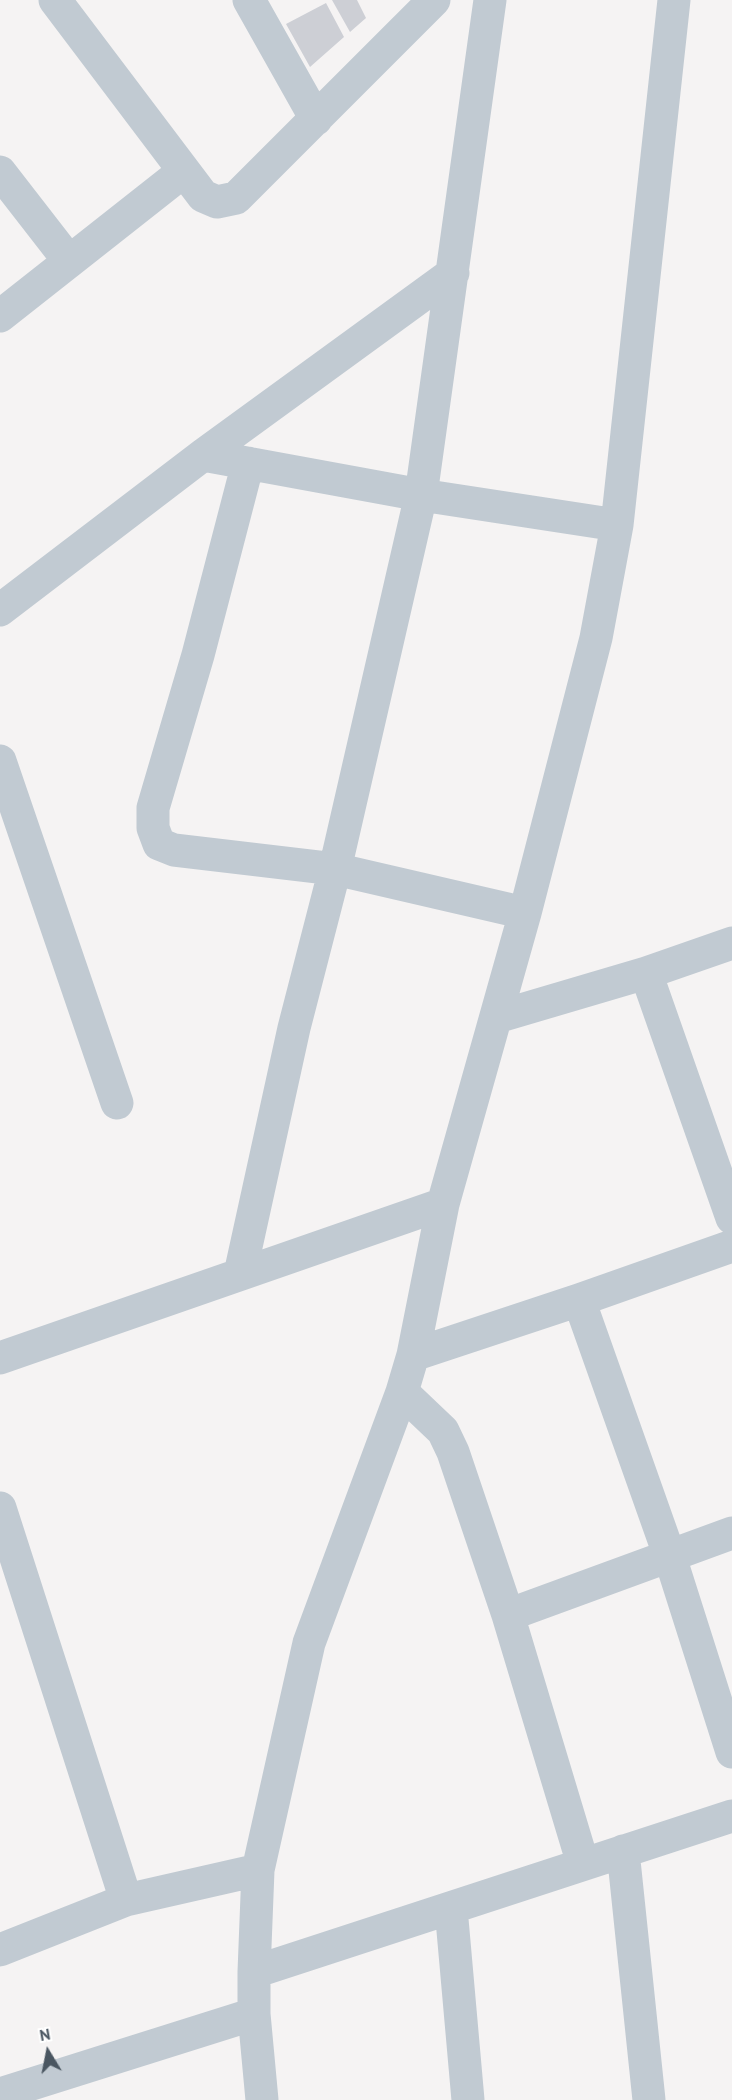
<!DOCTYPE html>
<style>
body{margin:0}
#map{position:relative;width:732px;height:2100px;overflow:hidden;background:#f5f3f3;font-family:"PT Sans",sans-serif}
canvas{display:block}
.north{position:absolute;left:18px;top:2022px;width:60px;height:60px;-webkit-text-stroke:4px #fff;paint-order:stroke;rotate:350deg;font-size:16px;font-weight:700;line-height:24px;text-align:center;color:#4a5661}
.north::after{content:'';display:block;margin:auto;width:21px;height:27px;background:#4a5661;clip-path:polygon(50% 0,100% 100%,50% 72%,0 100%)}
</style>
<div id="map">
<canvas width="732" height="2100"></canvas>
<div class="north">N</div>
</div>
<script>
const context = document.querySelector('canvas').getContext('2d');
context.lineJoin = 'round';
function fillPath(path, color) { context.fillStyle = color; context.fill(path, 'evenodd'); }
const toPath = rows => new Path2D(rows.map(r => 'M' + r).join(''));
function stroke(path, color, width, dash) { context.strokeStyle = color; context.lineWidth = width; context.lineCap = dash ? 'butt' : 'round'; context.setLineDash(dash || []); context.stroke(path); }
const building = toPath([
 [332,0,357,0,366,18,350,32],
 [326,3,344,37,310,67,286,24]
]);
const minor = toPath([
 [55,0,203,196,217,202,236,198,434,0],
 [249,0,316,119],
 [490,0,421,495,617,525],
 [0,172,69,261],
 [0,316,184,171],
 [203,455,421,495,335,869,294,1028,240,1274],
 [248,463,198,655,153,808,153,828,159,844,174,850,335,869,525,913],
 [0,610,203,455,453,273],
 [0,761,117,1103],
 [646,973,732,1218],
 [497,1017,646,973,732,943],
 [579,1300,670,1557,732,1752],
 [413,1355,579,1300,732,1246],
 [0,1358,443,1204],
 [402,1392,443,1431,453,1452,508,1615,732,1533],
 [0,1508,126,1900,258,1870],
 [508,1615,583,1864],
 [623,1851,649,2100],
 [451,1908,468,2100],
 [0,1950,126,1900],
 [254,1972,732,1816],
 [0,2094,254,2014],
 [262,2100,254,2014,254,1972,258,1870,309,1643,402,1392,413,1355,443,1204,525,913,596,638,617,525,674,0]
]);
fillPath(building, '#cdcfd5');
stroke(minor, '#c1cad2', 33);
</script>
